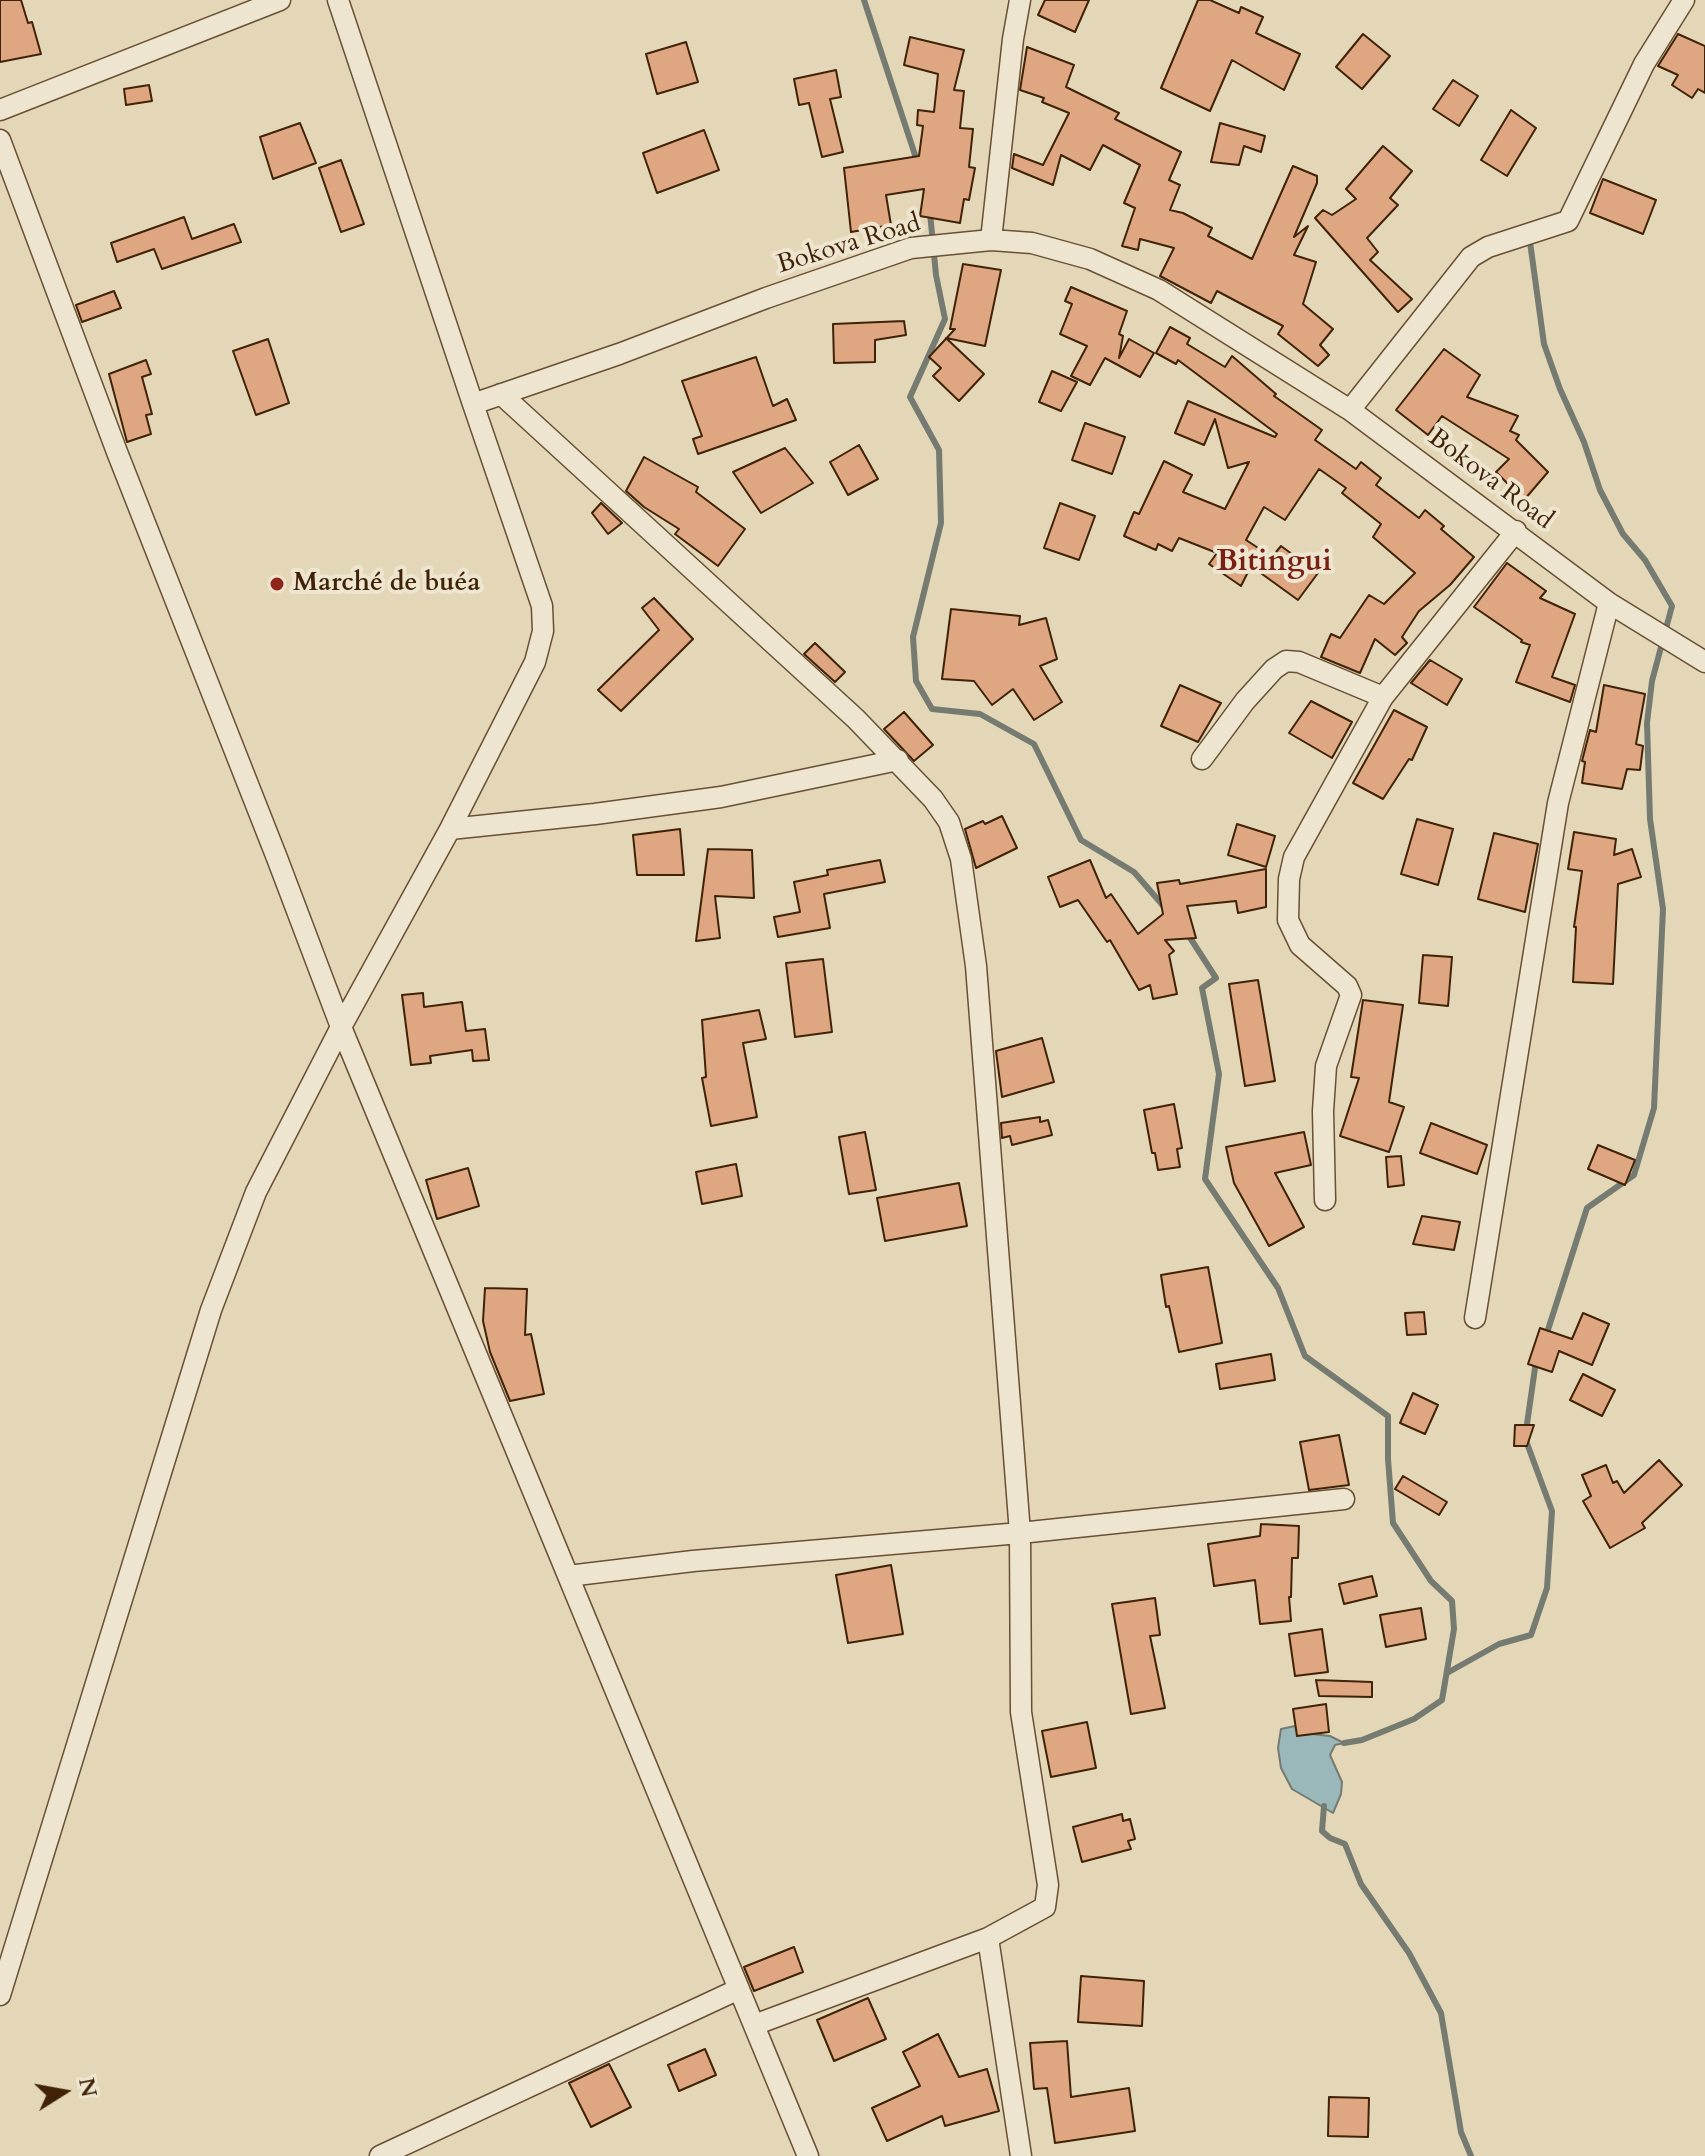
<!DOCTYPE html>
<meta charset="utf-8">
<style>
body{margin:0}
#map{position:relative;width:1705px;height:2156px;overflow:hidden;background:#e4d7b7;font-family:Cardo,serif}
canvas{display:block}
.north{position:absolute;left:24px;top:2052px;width:80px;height:80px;-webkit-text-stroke:6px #ede5d0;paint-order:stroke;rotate:79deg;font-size:22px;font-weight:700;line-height:32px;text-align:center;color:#402207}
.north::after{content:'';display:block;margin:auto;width:28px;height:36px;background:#402207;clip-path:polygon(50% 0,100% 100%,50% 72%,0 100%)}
</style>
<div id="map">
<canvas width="1705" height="2156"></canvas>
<div class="north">N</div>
</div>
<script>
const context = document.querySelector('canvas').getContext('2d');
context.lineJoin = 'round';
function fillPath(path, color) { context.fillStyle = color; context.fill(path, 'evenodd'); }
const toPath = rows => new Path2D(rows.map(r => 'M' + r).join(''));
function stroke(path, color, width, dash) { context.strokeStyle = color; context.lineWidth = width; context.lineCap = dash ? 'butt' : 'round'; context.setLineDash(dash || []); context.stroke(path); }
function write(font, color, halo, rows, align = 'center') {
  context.font = font + ' Cardo,serif'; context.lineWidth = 8; context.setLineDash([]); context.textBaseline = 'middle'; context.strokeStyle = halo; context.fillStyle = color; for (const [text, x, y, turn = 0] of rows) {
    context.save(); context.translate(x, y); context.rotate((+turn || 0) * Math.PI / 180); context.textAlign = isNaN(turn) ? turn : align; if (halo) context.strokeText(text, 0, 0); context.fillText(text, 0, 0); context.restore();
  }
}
const water = toPath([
 [1295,1726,1312,1734,1330,1736,1344,1743,1335,1745,1330,1755,1342,1782,1341,1794,1333,1813,1292,1789,1281,1768,1278,1748,1281,1729,1295,1726]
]);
const stream = toPath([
 [864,0,918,164],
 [930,213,936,275,945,319,910,397,939,450,941,523,913,637,916,681,932,709,980,714,1034,744,1081,840,1134,872,1166,909],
 [1530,242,1544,344,1560,389,1584,442,1600,490,1623,534,1645,560,1672,606,1652,681,1647,723,1650,819,1663,909,1654,1108,1634,1175,1587,1208,1546,1336],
 [1187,933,1216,978,1202,988,1219,1074,1205,1179,1278,1288,1305,1356,1388,1416,1388,1459,1393,1523,1431,1581,1452,1601,1454,1629,1442,1700,1414,1719,1362,1740,1344,1743],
 [1447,1673,1499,1644,1531,1635,1547,1588,1552,1511,1525,1438,1536,1361],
 [1324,1806,1322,1831,1330,1838,1345,1844,1361,1884,1409,1953,1441,2013,1461,2132,1471,2156]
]);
const building = toPath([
 [0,0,21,0,28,23,32,22,41,54,0,62,0,0],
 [1045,0,1089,0,1075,32,1038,15,1045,0],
 [1198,0,1210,0,1239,13,1241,7,1263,17,1256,33,1300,54,1284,90,1232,60,1210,111,1161,88,1198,0],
 [1363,34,1390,56,1362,89,1336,67,1363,34],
 [1678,34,1705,46,1705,93,1698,89,1692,98,1672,85,1678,75,1658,66,1678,34],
 [910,37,964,50,954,90,964,91,960,128,973,129,969,167,975,168,969,200,964,199,960,223,920,216,924,189,886,195,891,225,851,232,844,168,919,156,923,126,917,125,918,110,934,112,938,74,904,65,910,37],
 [686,42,698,82,657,94,646,54,686,42],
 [1027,47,1074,65,1066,87,1119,113,1115,119,1181,152,1169,180,1180,185,1170,210,1183,213,1212,228,1208,236,1252,259,1293,166,1317,176,1317,183,1294,237,1308,226,1294,255,1316,262,1303,304,1333,329,1320,345,1329,355,1318,366,1278,334,1283,326,1217,291,1211,303,1160,276,1174,248,1140,239,1138,250,1122,246,1135,208,1124,203,1140,165,1103,145,1090,170,1061,155,1053,185,1012,168,1014,154,1043,165,1069,113,1042,102,1044,98,1020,90,1027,47],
 [836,70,841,97,830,99,843,152,822,157,809,103,799,105,794,79,836,70],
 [1453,80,1478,96,1459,126,1433,109,1453,80],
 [149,85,152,101,126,105,124,89,149,85],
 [1511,110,1536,128,1507,176,1481,160,1511,110],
 [300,123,316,163,273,179,260,137,300,123],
 [1220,123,1265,136,1261,152,1244,146,1239,165,1211,162,1220,123],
 [704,130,719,170,657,193,643,153,704,130],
 [1383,146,1412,171,1390,198,1398,205,1367,238,1378,252,1370,260,1412,299,1398,312,1315,218,1323,210,1332,215,1356,199,1346,189,1383,146],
 [341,160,364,224,341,232,319,168,341,160],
 [1603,179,1656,200,1643,234,1590,213,1603,179],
 [184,217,192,239,234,224,241,242,162,269,154,249,117,262,111,243,184,217],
 [963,264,1001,270,985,346,946,338,984,374,959,401,933,376,941,368,929,357,955,329,950,329,963,264],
 [1071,287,1127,311,1119,334,1123,336,1119,358,1129,339,1154,353,1140,377,1105,358,1090,385,1071,376,1087,346,1060,334,1072,304,1065,301,1071,287],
 [114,291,121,308,82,322,76,305,114,291],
 [904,321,906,335,875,340,875,362,834,363,833,324,904,321],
 [1170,327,1190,338,1187,344,1225,367,1232,356,1276,394,1274,396,1322,430,1315,440,1356,469,1361,462,1381,478,1376,485,1419,518,1425,510,1444,526,1441,529,1474,557,1450,585,1419,611,1402,637,1407,643,1395,655,1375,639,1360,673,1321,657,1331,634,1340,638,1369,595,1384,604,1415,573,1373,537,1381,524,1342,493,1346,488,1319,469,1285,520,1264,507,1246,540,1272,557,1281,546,1318,573,1298,600,1251,566,1241,586,1209,564,1217,553,1179,538,1172,551,1158,544,1156,550,1124,536,1134,512,1139,514,1164,461,1192,475,1183,492,1225,509,1249,462,1228,468,1215,419,1204,445,1175,433,1188,401,1275,437,1277,434,1178,360,1176,364,1156,353,1170,327],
 [268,339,289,403,256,415,233,351,268,339],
 [1444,349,1480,375,1467,397,1518,416,1510,431,1519,435,1516,440,1548,472,1524,500,1496,472,1509,459,1442,416,1428,435,1396,410,1444,349],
 [756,357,773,406,787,399,796,420,698,454,693,439,702,436,682,381,756,357],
 [146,360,151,374,142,377,152,414,146,415,151,434,127,442,109,374,146,360],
 [1052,371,1077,382,1061,411,1039,402,1052,371],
 [1085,423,1125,437,1112,474,1072,460,1085,423],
 [859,445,878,479,848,495,830,462,859,445],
 [785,448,813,483,761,513,733,472,785,448],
 [644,457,698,487,696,492,745,529,718,566,675,534,679,529,644,507,626,491,644,457],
 [601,503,622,523,608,534,592,513,601,503],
 [1060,503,1095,516,1079,560,1044,548,1060,503],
 [1507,563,1546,591,1540,598,1575,614,1552,677,1575,685,1570,702,1516,682,1530,645,1521,642,1522,640,1474,607,1507,563],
 [654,598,693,639,621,711,598,690,659,630,642,608,654,598],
 [951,609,1020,616,1019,625,1046,618,1057,659,1040,666,1062,702,1034,720,1013,689,992,705,974,681,942,679,951,609],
 [815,643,845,672,835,682,804,654,815,643],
 [1430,660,1462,679,1447,705,1411,683,1430,660],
 [1180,685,1221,703,1198,742,1161,726,1180,685],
 [1604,685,1645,694,1636,744,1643,746,1640,770,1627,769,1622,789,1582,783,1585,762,1582,761,1590,730,1596,732,1604,685],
 [1311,701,1352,722,1332,758,1289,733,1311,701],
 [1394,710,1427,727,1412,760,1409,759,1383,799,1353,783,1394,710],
 [904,712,933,745,914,761,884,729,904,712],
 [1002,816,1017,848,976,868,965,829,983,821,985,824,1002,816],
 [1417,819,1453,829,1438,885,1401,874,1417,819],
 [1237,824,1275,836,1266,867,1228,855,1237,824],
 [680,829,684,875,637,875,633,835,680,829],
 [1574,832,1616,839,1614,855,1632,849,1641,877,1618,884,1613,984,1573,982,1576,927,1574,927,1582,871,1568,869,1574,832],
 [1494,833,1538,844,1525,912,1478,899,1494,833],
 [708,849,752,850,754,898,715,896,720,938,696,941,708,849],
 [880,860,885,882,824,894,830,928,778,937,774,917,800,912,794,882,828,875,827,870,880,860],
 [1090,860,1106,898,1111,894,1138,934,1163,914,1157,883,1179,880,1180,884,1266,869,1266,907,1238,913,1236,901,1187,906,1196,938,1165,940,1174,951,1169,955,1177,994,1153,999,1150,985,1139,990,1110,940,1107,942,1078,900,1060,907,1048,877,1090,860],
 [1423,955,1452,957,1448,1006,1419,1003,1423,955],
 [823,959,832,1032,795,1037,786,963,823,959],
 [1258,980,1275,1081,1245,1086,1229,984,1258,980],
 [423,993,424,1007,462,1002,466,1031,485,1029,489,1060,473,1061,472,1050,430,1056,431,1063,411,1065,402,995,423,993],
 [1363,1000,1403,1005,1389,1102,1404,1107,1389,1152,1340,1136,1359,1078,1351,1077,1363,1000],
 [759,1010,766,1039,743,1043,757,1117,711,1126,702,1078,706,1077,702,1020,759,1010],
 [1042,1038,1054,1082,1002,1097,996,1051,1042,1038],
 [1174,1104,1182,1148,1177,1149,1180,1167,1158,1170,1155,1153,1152,1153,1144,1110,1174,1104],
 [1040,1117,1040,1122,1048,1120,1052,1135,1012,1145,1010,1136,1002,1138,1001,1123,1040,1117],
 [1431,1123,1487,1145,1477,1174,1420,1153,1431,1123],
 [865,1132,876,1190,849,1194,839,1137,865,1132],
 [1304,1132,1311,1165,1275,1173,1304,1227,1269,1246,1234,1183,1226,1147,1304,1132],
 [1598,1145,1635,1160,1625,1185,1588,1169,1598,1145],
 [1401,1156,1404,1185,1388,1187,1386,1157,1401,1156],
 [736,1164,742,1196,702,1204,696,1172,736,1164],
 [468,1168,479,1206,437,1219,426,1180,468,1168],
 [959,1183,967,1226,885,1241,877,1198,959,1183],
 [1422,1216,1460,1222,1454,1250,1413,1244,1422,1216],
 [1208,1267,1222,1343,1179,1352,1169,1306,1166,1307,1161,1275,1208,1267],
 [485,1288,527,1289,525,1335,531,1334,544,1394,510,1401,490,1352,483,1321,485,1288],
 [1424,1312,1426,1334,1407,1335,1405,1313,1424,1312],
 [1583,1313,1609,1324,1592,1365,1559,1351,1552,1372,1528,1364,1540,1328,1572,1339,1583,1313],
 [1271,1354,1275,1380,1220,1389,1216,1364,1271,1354],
 [1583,1374,1615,1390,1602,1416,1570,1400,1583,1374],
 [1413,1393,1438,1405,1425,1434,1400,1423,1413,1393],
 [1515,1425,1534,1425,1527,1446,1514,1446,1515,1425],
 [1339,1435,1349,1485,1309,1490,1300,1442,1339,1435],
 [1659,1460,1682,1485,1642,1523,1645,1528,1610,1548,1583,1501,1591,1496,1582,1475,1606,1465,1613,1483,1617,1481,1624,1493,1659,1460],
 [1403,1476,1447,1502,1439,1515,1395,1489,1403,1476],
 [1261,1524,1299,1526,1298,1558,1292,1558,1291,1597,1289,1597,1291,1621,1260,1624,1255,1580,1214,1586,1208,1544,1260,1536,1261,1524],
 [891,1565,903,1634,848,1643,836,1575,891,1565],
 [1372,1576,1377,1596,1344,1604,1339,1584,1372,1576],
 [1155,1598,1160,1635,1150,1636,1165,1708,1131,1714,1112,1604,1155,1598],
 [1421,1608,1426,1639,1386,1647,1380,1615,1421,1608],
 [1322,1629,1328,1672,1295,1676,1289,1634,1322,1629],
 [1316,1680,1372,1682,1372,1697,1319,1696,1316,1680],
 [1326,1704,1329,1732,1297,1736,1293,1709,1326,1704],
 [1087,1722,1096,1768,1051,1777,1042,1731,1087,1722],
 [1122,1814,1123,1821,1130,1819,1135,1839,1128,1841,1131,1849,1082,1862,1073,1827,1122,1814],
 [794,1947,803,1972,754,1991,744,1967,794,1947],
 [1081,1976,1144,1981,1142,2026,1078,2022,1081,1976],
 [868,1998,886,2039,834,2061,817,2020,868,1998],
 [938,2034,959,2077,987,2069,999,2111,945,2126,942,2116,887,2141,872,2108,920,2086,903,2052,938,2034],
 [1067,2041,1071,2097,1129,2088,1135,2131,1055,2143,1047,2088,1034,2089,1030,2043,1067,2041],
 [705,2049,716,2075,679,2091,668,2065,705,2049],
 [609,2064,631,2107,591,2127,569,2083,609,2064],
 [1329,2097,1369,2098,1368,2137,1328,2136,1329,2097]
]);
const minor = toPath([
 [338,0,473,404,619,354,766,298,911,248,991,240,1032,243,1090,259,1159,290,1350,410,1609,603,1705,662],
 [0,110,280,0],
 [0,140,117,452,277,858,341,1027,808,2156],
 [991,240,1013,39,1020,0],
 [501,394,856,719,933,799,949,822,961,859,976,966,1020,1533,693,1561,568,1576],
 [1350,410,1471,257,1488,247,1568,221,1644,64,1684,0],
 [1202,759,1245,701,1274,669,1286,661,1299,662,1383,697],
 [450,829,595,814,721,797,898,760],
 [1325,1200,1323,1111,1326,1066,1351,995,1347,986,1300,945,1288,920,1289,879,1294,857,1383,697,1516,531],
 [1475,1318,1558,803,1609,603],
 [988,1938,1021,2156],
 [0,1995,211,1310,256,1192,341,1027,450,829,535,662,543,631,542,606,473,404],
 [754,2025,988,1938,1045,1907,1048,1885,1021,1712,1020,1533,1344,1499],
 [380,2156,739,1989]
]);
const markers = [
 [277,584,8,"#8f2418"]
];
const streetNames = [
 ["Bokova Road",849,245,-17],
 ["Bokova Road",1490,480,37]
];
const poiNames = [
 ["Marché de buéa",293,584]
];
const quarterNames = [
 ["Bitingui",1274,563]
];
fillPath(water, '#9ab7b9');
stroke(water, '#767b72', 2);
stroke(stream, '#767b72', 6);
fillPath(building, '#dea681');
stroke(building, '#402207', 2);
stroke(minor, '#694f33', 23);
stroke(minor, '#ede5d0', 20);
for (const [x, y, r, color] of markers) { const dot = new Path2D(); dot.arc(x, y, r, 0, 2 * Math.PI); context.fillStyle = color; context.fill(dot); stroke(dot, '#ede5d0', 3); }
write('26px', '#402207', '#ede5d0', streetNames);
write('bold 26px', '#402207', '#ede5d0', poiNames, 'left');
write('bold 30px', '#7a1f14', '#ede5d0', quarterNames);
</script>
